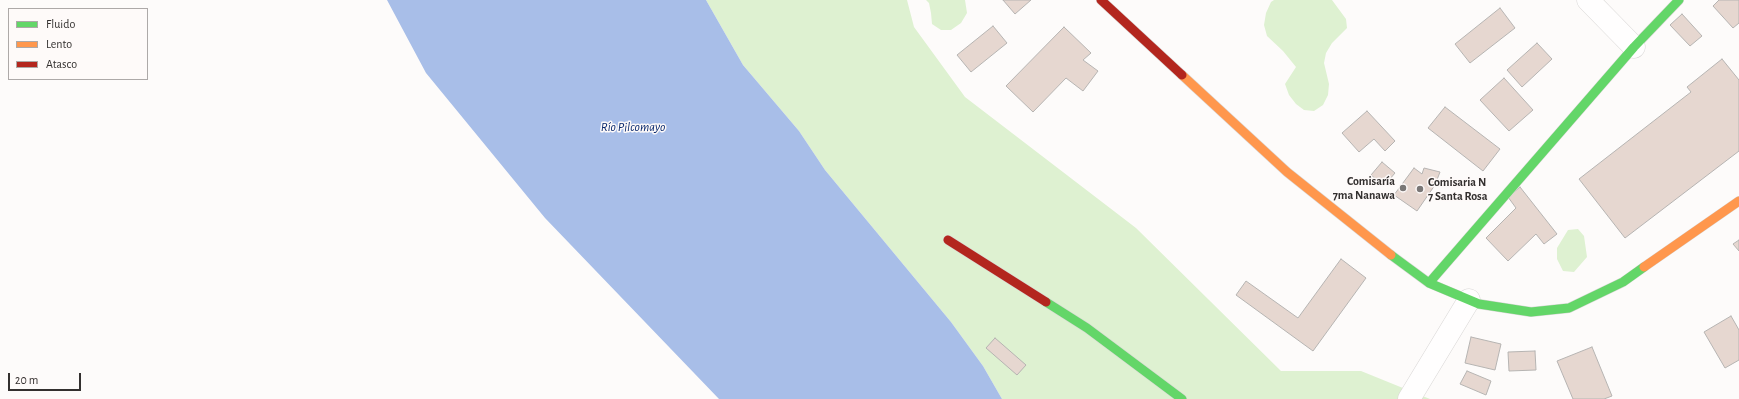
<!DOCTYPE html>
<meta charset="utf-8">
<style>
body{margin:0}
#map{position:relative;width:1739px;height:399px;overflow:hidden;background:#fdfbfa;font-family:"Alegreya Sans",sans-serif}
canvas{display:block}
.legend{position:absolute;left:8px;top:8px;width:140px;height:72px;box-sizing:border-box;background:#fefaf9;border:1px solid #ada9a8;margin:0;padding:5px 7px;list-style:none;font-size:12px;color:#33302f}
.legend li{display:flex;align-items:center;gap:8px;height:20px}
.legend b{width:20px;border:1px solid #ada9a8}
.scale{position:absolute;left:8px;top:373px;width:73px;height:18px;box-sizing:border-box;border:2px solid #33302f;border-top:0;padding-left:5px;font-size:12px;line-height:14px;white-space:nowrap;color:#33302f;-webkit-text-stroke:3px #fefaf9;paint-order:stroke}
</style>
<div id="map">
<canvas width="1739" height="399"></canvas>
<ul class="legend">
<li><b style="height:5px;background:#63d668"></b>Fluido</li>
<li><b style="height:5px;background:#ff974d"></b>Lento</li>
<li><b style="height:5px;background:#b3261e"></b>Atasco</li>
</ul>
<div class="scale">20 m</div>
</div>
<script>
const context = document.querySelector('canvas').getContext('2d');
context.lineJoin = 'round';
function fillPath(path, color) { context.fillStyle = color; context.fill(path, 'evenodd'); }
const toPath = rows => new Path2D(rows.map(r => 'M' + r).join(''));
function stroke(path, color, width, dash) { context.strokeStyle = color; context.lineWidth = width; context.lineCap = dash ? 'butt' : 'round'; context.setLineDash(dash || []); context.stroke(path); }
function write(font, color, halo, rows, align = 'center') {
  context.font = font + ' "Alegreya Sans",sans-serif'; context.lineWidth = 3; context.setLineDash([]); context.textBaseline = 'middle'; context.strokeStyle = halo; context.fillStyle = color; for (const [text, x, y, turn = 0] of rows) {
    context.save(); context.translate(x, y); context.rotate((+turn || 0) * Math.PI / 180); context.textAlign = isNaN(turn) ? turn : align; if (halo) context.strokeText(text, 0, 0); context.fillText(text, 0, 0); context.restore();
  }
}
const green = toPath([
 [706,0,907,0,914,27,965,97,1136,228,1281,371,1361,371,1430,399,1002,399,983,366,951,322,825,170,799,131,743,65],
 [926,0,965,0,967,13,961,23,951,30,941,30,932,24,931,13,929,3],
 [1274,0,1332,0,1346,19,1347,28,1332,43,1326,53,1324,63,1329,84,1328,95,1323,105,1314,111,1304,110,1296,104,1289,95,1285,84,1296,67,1283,51,1267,36,1264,25,1266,13,1271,2],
 [1578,229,1584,236,1587,257,1574,272,1563,271,1557,259,1557,248,1568,230]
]);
const water = toPath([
 [387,0,706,0,743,65,799,131,825,170,951,322,983,366,1002,399,719,399,545,218,426,73]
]);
const building = toPath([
 [1003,0,1031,0,1015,14,1003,0],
 [1719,0,1739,0,1739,23,1733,28,1713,6,1719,0],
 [1500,8,1515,28,1470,63,1455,44,1500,8],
 [1682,14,1702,36,1690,46,1670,25,1682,14],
 [993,26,1007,43,971,72,957,55,993,26],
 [1064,27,1091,53,1083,60,1098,71,1083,91,1066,78,1033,112,1006,86,1064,27],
 [1537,43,1552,59,1522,87,1507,70,1537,43],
 [1722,59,1739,80,1739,151,1625,238,1579,179,1691,92,1687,87,1722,59],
 [1504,78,1533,110,1509,131,1480,100,1504,78],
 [1445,107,1500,149,1483,171,1428,128,1445,107],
 [1367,111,1395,141,1385,151,1374,139,1359,152,1342,133,1367,111],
 [1382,162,1395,173,1384,186,1371,175,1382,162],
 [1414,168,1422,174,1424,168,1440,172,1435,185,1417,211,1394,195,1414,168],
 [1520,187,1557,234,1544,244,1536,234,1508,261,1486,238,1516,208,1508,197,1520,187],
 [1739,240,1739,251,1733,244,1739,240],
 [1341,259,1366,278,1313,351,1236,295,1246,281,1298,318,1341,259],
 [1731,316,1739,330,1739,360,1725,368,1704,332,1731,316],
 [1471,337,1501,344,1495,370,1465,363,1471,337],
 [995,338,1026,365,1017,375,986,348,995,338],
 [1592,347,1612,396,1604,399,1573,399,1557,361,1592,347],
 [1535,351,1536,370,1509,371,1508,352,1535,351],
 [1467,371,1491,381,1486,395,1460,384,1467,371]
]);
const street = toPath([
 [1588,0,1634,47],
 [1409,399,1469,300]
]);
const fast = toPath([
 [1391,255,1429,283,1479,304,1531,312,1569,308,1623,282,1644,267],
 [1429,283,1634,47,1679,0],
 [1046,302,1087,328,1182,399]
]);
const slow = toPath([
 [1182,75,1287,172,1391,255],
 [1644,267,1739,201]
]);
const jam = toPath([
 [1101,0,1182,75],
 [948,240,1046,302]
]);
const markers = [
 [1403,188,4,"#7a7776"],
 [1420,189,4,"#7a7776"]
];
const poiNames = [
 ["Comisaría",1395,181],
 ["7ma Nanawa",1395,195],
 ["Comisaria N",1428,182,"left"],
 ["7 Santa Rosa",1428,196,"left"]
];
const waterNames = [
 ["Río Pilcomayo",633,127]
];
fillPath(green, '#def1d1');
fillPath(water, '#a8bee8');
fillPath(building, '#e6d7d0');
stroke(building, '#b6b4b2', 1);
stroke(street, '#d8d6d5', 23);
stroke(fast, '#d8d6d5', 10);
stroke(slow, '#d8d6d5', 10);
stroke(jam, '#d8d6d5', 10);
stroke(street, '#fffefe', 22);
stroke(fast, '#63d668', 9);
stroke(slow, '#ff974d', 9);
stroke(jam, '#b3261e', 9);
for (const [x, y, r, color] of markers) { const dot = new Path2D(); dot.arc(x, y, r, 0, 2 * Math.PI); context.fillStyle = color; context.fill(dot); stroke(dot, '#fefaf9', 1.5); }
write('bold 12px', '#33302f', '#fefaf9', poiNames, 'right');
write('italic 13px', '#08286d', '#fefaf9', waterNames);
</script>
